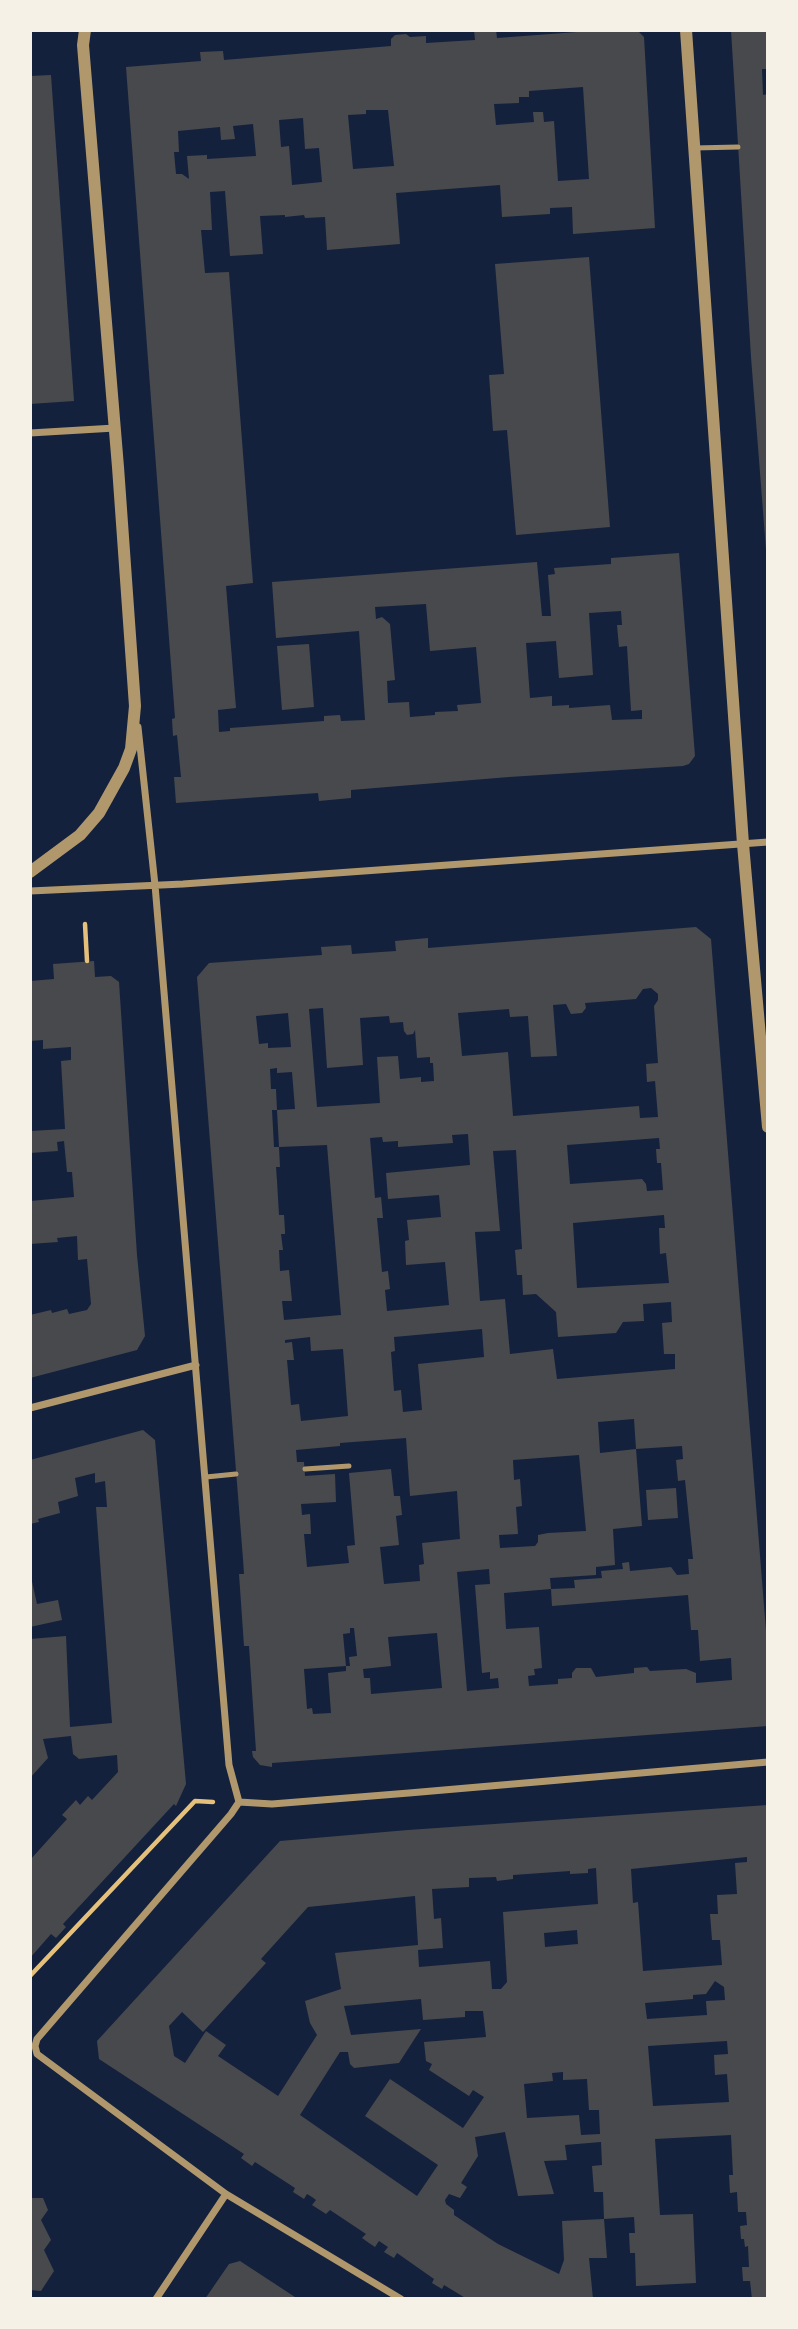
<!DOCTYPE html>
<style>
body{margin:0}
#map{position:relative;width:798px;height:2329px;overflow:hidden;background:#14213d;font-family:"Public Sans",sans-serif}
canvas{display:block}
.frame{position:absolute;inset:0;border:32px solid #f6f1e7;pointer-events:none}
</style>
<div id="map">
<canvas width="798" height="2329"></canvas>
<div class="frame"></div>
</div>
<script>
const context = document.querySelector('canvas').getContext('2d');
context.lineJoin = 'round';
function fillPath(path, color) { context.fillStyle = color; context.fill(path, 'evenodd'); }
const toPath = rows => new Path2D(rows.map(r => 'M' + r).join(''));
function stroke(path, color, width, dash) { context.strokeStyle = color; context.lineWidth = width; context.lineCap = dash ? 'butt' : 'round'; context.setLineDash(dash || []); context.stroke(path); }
const building = toPath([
 [474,30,496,30,497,38,604,30,637,30,644,37,655,228,573,234,572,207,550,208,550,214,502,217,500,185,396,193,400,244,327,250,325,217,305,218,304,215,285,217,285,215,260,216,263,254,230,256,225,191,210,192,212,230,201,230,205,273,229,272,253,583,226,586,236,708,218,710,219,732,230,731,230,728,324,721,324,716,340,715,341,721,365,720,359,631,276,638,272,582,537,562,542,616,551,616,548,575,555,574,554,568,611,564,611,558,679,553,695,756,689,764,683,766,509,777,351,790,351,798,319,801,318,793,176,803,174,777,181,777,177,735,173,736,172,719,175,718,126,67,201,61,200,52,223,51,224,60,391,46,391,39,395,35,406,34,410,37,426,36,426,43,475,40],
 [583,87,589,179,558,181,554,121,544,122,543,112,533,112,534,122,496,125,494,104,519,103,519,97,529,97,529,91],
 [366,110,388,110,394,166,353,169,348,115,366,114],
 [303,118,305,149,319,148,322,182,292,185,289,146,281,147,279,120],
 [253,124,256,156,207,159,207,155,187,156,189,179,182,174,176,174,174,152,179,152,178,131,220,127,221,140,235,139,233,126],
 [426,604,430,651,476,647,481,703,457,705,458,711,435,712,435,715,410,717,409,702,388,703,387,681,395,680,390,624,382,617,376,619,375,607],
 [621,611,622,625,617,625,619,647,627,646,631,711,642,710,642,719,612,720,610,705,569,708,569,705,552,706,552,696,530,698,526,643,556,641,559,678,593,675,589,613],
 [731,30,768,30,768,69,762,69,763,95,768,94,768,550,766,550,751,357],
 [51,75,74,401,30,404,30,76],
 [589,257,610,527,516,535,507,430,493,431,489,375,504,374,495,264],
 [309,644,314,707,282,710,277,646],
 [696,927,711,939,768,1656,768,1726,272,1763,272,1767,260,1765,253,1757,252,1751,256,1751,249,1646,244,1646,239,1574,244,1574,243,1559,197,977,209,963,322,955,321,947,351,945,352,954,396,951,395,941,428,938,428,948],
 [651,988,658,994,658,1000,654,1006,658,1063,646,1064,647,1082,655,1081,658,1117,640,1118,639,1106,513,1116,508,1052,462,1056,458,1013,509,1009,510,1017,528,1016,531,1057,557,1056,553,1005,566,1004,571,1014,582,1013,586,1008,585,1003,636,999,643,989],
 [323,1008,327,1068,363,1065,360,1018,389,1016,390,1023,403,1022,404,1031,407,1035,413,1034,415,1030,417,1058,430,1057,430,1063,433,1063,434,1081,421,1082,421,1077,400,1079,398,1056,377,1057,380,1103,317,1107,309,1009],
 [288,1013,291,1047,268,1048,268,1043,259,1044,256,1016],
 [277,1068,277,1073,292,1072,295,1109,277,1110,279,1147,274,1147,272,1110,277,1110,276,1089,271,1089,270,1069],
 [468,1134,470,1165,386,1173,388,1199,439,1195,441,1217,407,1220,409,1240,405,1241,406,1265,445,1262,449,1305,387,1311,385,1290,390,1289,388,1271,382,1272,377,1218,383,1218,381,1197,375,1198,370,1138,382,1137,383,1142,398,1141,398,1147,453,1143,452,1135],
 [659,1138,660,1149,656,1149,657,1163,661,1163,663,1190,647,1191,646,1184,642,1179,570,1184,567,1145],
 [327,1145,341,1315,284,1320,282,1301,292,1301,289,1270,280,1271,279,1250,283,1250,281,1234,285,1234,285,1231,284,1215,279,1215,277,1181,276,1167,280,1167,279,1147],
 [516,1150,522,1249,515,1250,517,1275,522,1275,523,1295,536,1294,556,1312,558,1337,616,1333,623,1322,644,1321,643,1304,671,1302,672,1322,662,1323,664,1354,675,1354,675,1369,557,1379,553,1349,510,1354,505,1299,480,1301,475,1232,500,1231,493,1151],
 [664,1215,665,1228,659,1228,660,1254,666,1253,669,1283,577,1288,573,1223],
 [482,1329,484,1357,418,1364,422,1410,403,1412,401,1390,394,1391,391,1352,395,1351,394,1337],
 [310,1337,311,1351,343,1349,348,1416,301,1421,299,1404,291,1405,287,1360,294,1360,292,1342,285,1343,285,1340],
 [634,1419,636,1449,682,1446,683,1459,676,1460,678,1481,685,1480,693,1559,688,1559,689,1574,677,1575,671,1567,630,1571,629,1562,622,1563,623,1569,601,1571,602,1578,574,1580,575,1588,551,1589,552,1606,688,1595,691,1630,698,1630,700,1661,731,1658,732,1680,696,1683,696,1673,686,1669,650,1671,647,1667,634,1668,634,1673,596,1677,591,1668,576,1668,572,1673,572,1678,558,1679,558,1684,529,1686,528,1676,535,1675,534,1669,542,1668,539,1627,506,1629,504,1593,551,1589,550,1578,596,1575,596,1567,615,1565,613,1529,642,1526,636,1449,600,1453,598,1422],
 [406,1438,410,1496,457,1491,460,1539,422,1543,424,1564,419,1565,420,1581,384,1584,380,1547,399,1545,396,1516,402,1515,400,1496,394,1496,391,1469,349,1473,355,1545,347,1546,349,1563,307,1567,304,1534,311,1534,310,1514,302,1515,301,1504,336,1502,335,1474,305,1476,304,1462,297,1462,296,1450,340,1446,340,1443],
 [579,1455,586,1531,548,1533,538,1535,538,1542,535,1546,500,1548,499,1535,518,1534,516,1507,522,1506,520,1479,514,1480,513,1460],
 [489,1569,490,1584,475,1585,482,1673,490,1672,490,1679,498,1678,499,1688,467,1691,457,1572],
 [350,1628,354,1628,357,1656,349,1657,350,1666,346,1666,346,1671,328,1673,331,1713,313,1714,312,1708,307,1709,304,1669,346,1666,343,1634,350,1633],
 [437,1633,442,1688,371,1694,370,1678,364,1678,363,1669,391,1666,388,1637],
 [94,961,95,977,111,976,119,982,137,1255,145,1336,137,1350,30,1378,30,1315,51,1310,52,1313,67,1309,69,1314,87,1310,91,1304,87,1259,78,1260,77,1236,57,1238,58,1242,30,1244,30,1201,74,1197,72,1172,67,1172,64,1141,57,1142,58,1151,30,1153,30,1131,65,1129,61,1061,71,1060,71,1047,43,1049,43,1040,30,1041,30,981,54,979,53,964],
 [143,1430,155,1440,186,1784,176,1806,174,1804,63,1924,66,1927,56,1938,51,1934,30,1958,30,1860,67,1819,62,1815,76,1800,80,1805,88,1796,92,1800,118,1772,117,1755,79,1759,73,1754,71,1736,43,1739,48,1758,30,1778,30,1639,66,1636,70,1727,112,1723,96,1507,107,1507,105,1481,95,1483,95,1473,75,1478,78,1496,58,1502,60,1513,38,1519,39,1522,30,1524,30,1460],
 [676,1488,678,1518,648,1520,646,1490],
 [31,1577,37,1604,58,1600,62,1620,30,1627],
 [768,1805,768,2299,752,2299,750,2281,743,2281,742,2267,749,2267,748,2246,745,2247,744,2239,741,2239,740,2226,747,2225,746,2212,738,2212,737,2192,730,2193,729,2175,733,2175,731,2135,655,2139,660,2215,693,2214,696,2283,636,2286,635,2253,630,2253,629,2233,635,2233,634,2217,604,2219,603,2192,594,2192,592,2166,602,2165,601,2142,565,2145,567,2160,544,2161,554,2194,518,2196,505,2132,475,2137,478,2156,461,2183,467,2187,460,2198,449,2194,445,2200,446,2204,454,2210,454,2215,498,2244,559,2274,564,2260,562,2221,604,2219,607,2258,589,2258,593,2299,467,2299,444,2285,442,2289,432,2283,434,2279,397,2253,394,2258,384,2252,388,2247,379,2241,375,2247,369,2243,362,2238,366,2234,330,2210,326,2214,312,2205,316,2200,312,2197,307,2194,304,2199,293,2192,295,2188,255,2162,252,2166,241,2158,244,2154,99,2059,97,2041,280,1841,408,1830],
 [747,1857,747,1862,735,1863,737,1894,717,1895,718,1914,710,1914,712,1940,720,1940,722,1965,643,1971,638,1902,633,1903,631,1869],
 [596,1868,598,1904,503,1912,507,1982,501,1989,492,1989,490,1961,419,1967,418,1950,443,1948,441,1918,434,1919,432,1889,469,1887,469,1878,496,1877,497,1881,513,1879,513,1875,570,1871,570,1874,588,1873,588,1869],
 [415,1896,418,1945,335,1953,341,1989,305,2001,310,2023,317,2035,278,2096,218,2056,226,2045,206,2031,185,2063,174,2056,169,2026,182,2012,203,2032,266,1963,261,1959,308,1907],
 [577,1930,578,1944,545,1947,544,1933],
 [715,1981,724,1987,725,2000,706,2001,707,2015,647,2019,645,2003,693,1999,693,1995,706,1994],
 [421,1999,423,2020,465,2017,465,2011,483,2011,486,2037,424,2042,426,2061,432,2064,429,2070,469,2096,473,2090,484,2097,463,2128,390,2079,365,2116,438,2165,417,2196,300,2115,340,2052,348,2052,350,2064,354,2068,399,2063,421,2029,351,2035,344,2006],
 [727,2041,728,2054,714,2055,715,2075,727,2074,729,2102,653,2106,648,2046],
 [563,2072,563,2080,587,2079,589,2110,599,2110,600,2134,581,2135,579,2115,527,2118,524,2084,553,2081,552,2073],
 [30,2198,43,2198,48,2210,41,2220,51,2240,44,2250,54,2271,41,2291,30,2290],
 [240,2261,298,2299,205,2299,229,2264]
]);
const path = toPath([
 [85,924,87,961],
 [30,1976,195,1801,213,1802]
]);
const service = toPath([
 [694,148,738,147],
 [305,1469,349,1466],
 [206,1477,236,1474]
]);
const minor = toPath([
 [30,433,115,428],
 [138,727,155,885,229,1765,239,1802],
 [30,891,183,884,768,842],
 [30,1408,196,1365],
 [239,1802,231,1814,37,2039,35,2046,37,2054,226,2194,401,2299],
 [239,1802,272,1804,409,1793,768,1762],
 [156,2299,226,2194]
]);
const tertiary = toPath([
 [686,30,743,844,768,1127],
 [30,872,80,835,99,813,124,768,131,749,135,706,118,467,83,45,85,30]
]);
fillPath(building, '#48494c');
stroke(path, '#e5c07b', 4.5);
stroke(service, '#b1986c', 5);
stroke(minor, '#b1986c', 7);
stroke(tertiary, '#b1986c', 12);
</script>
